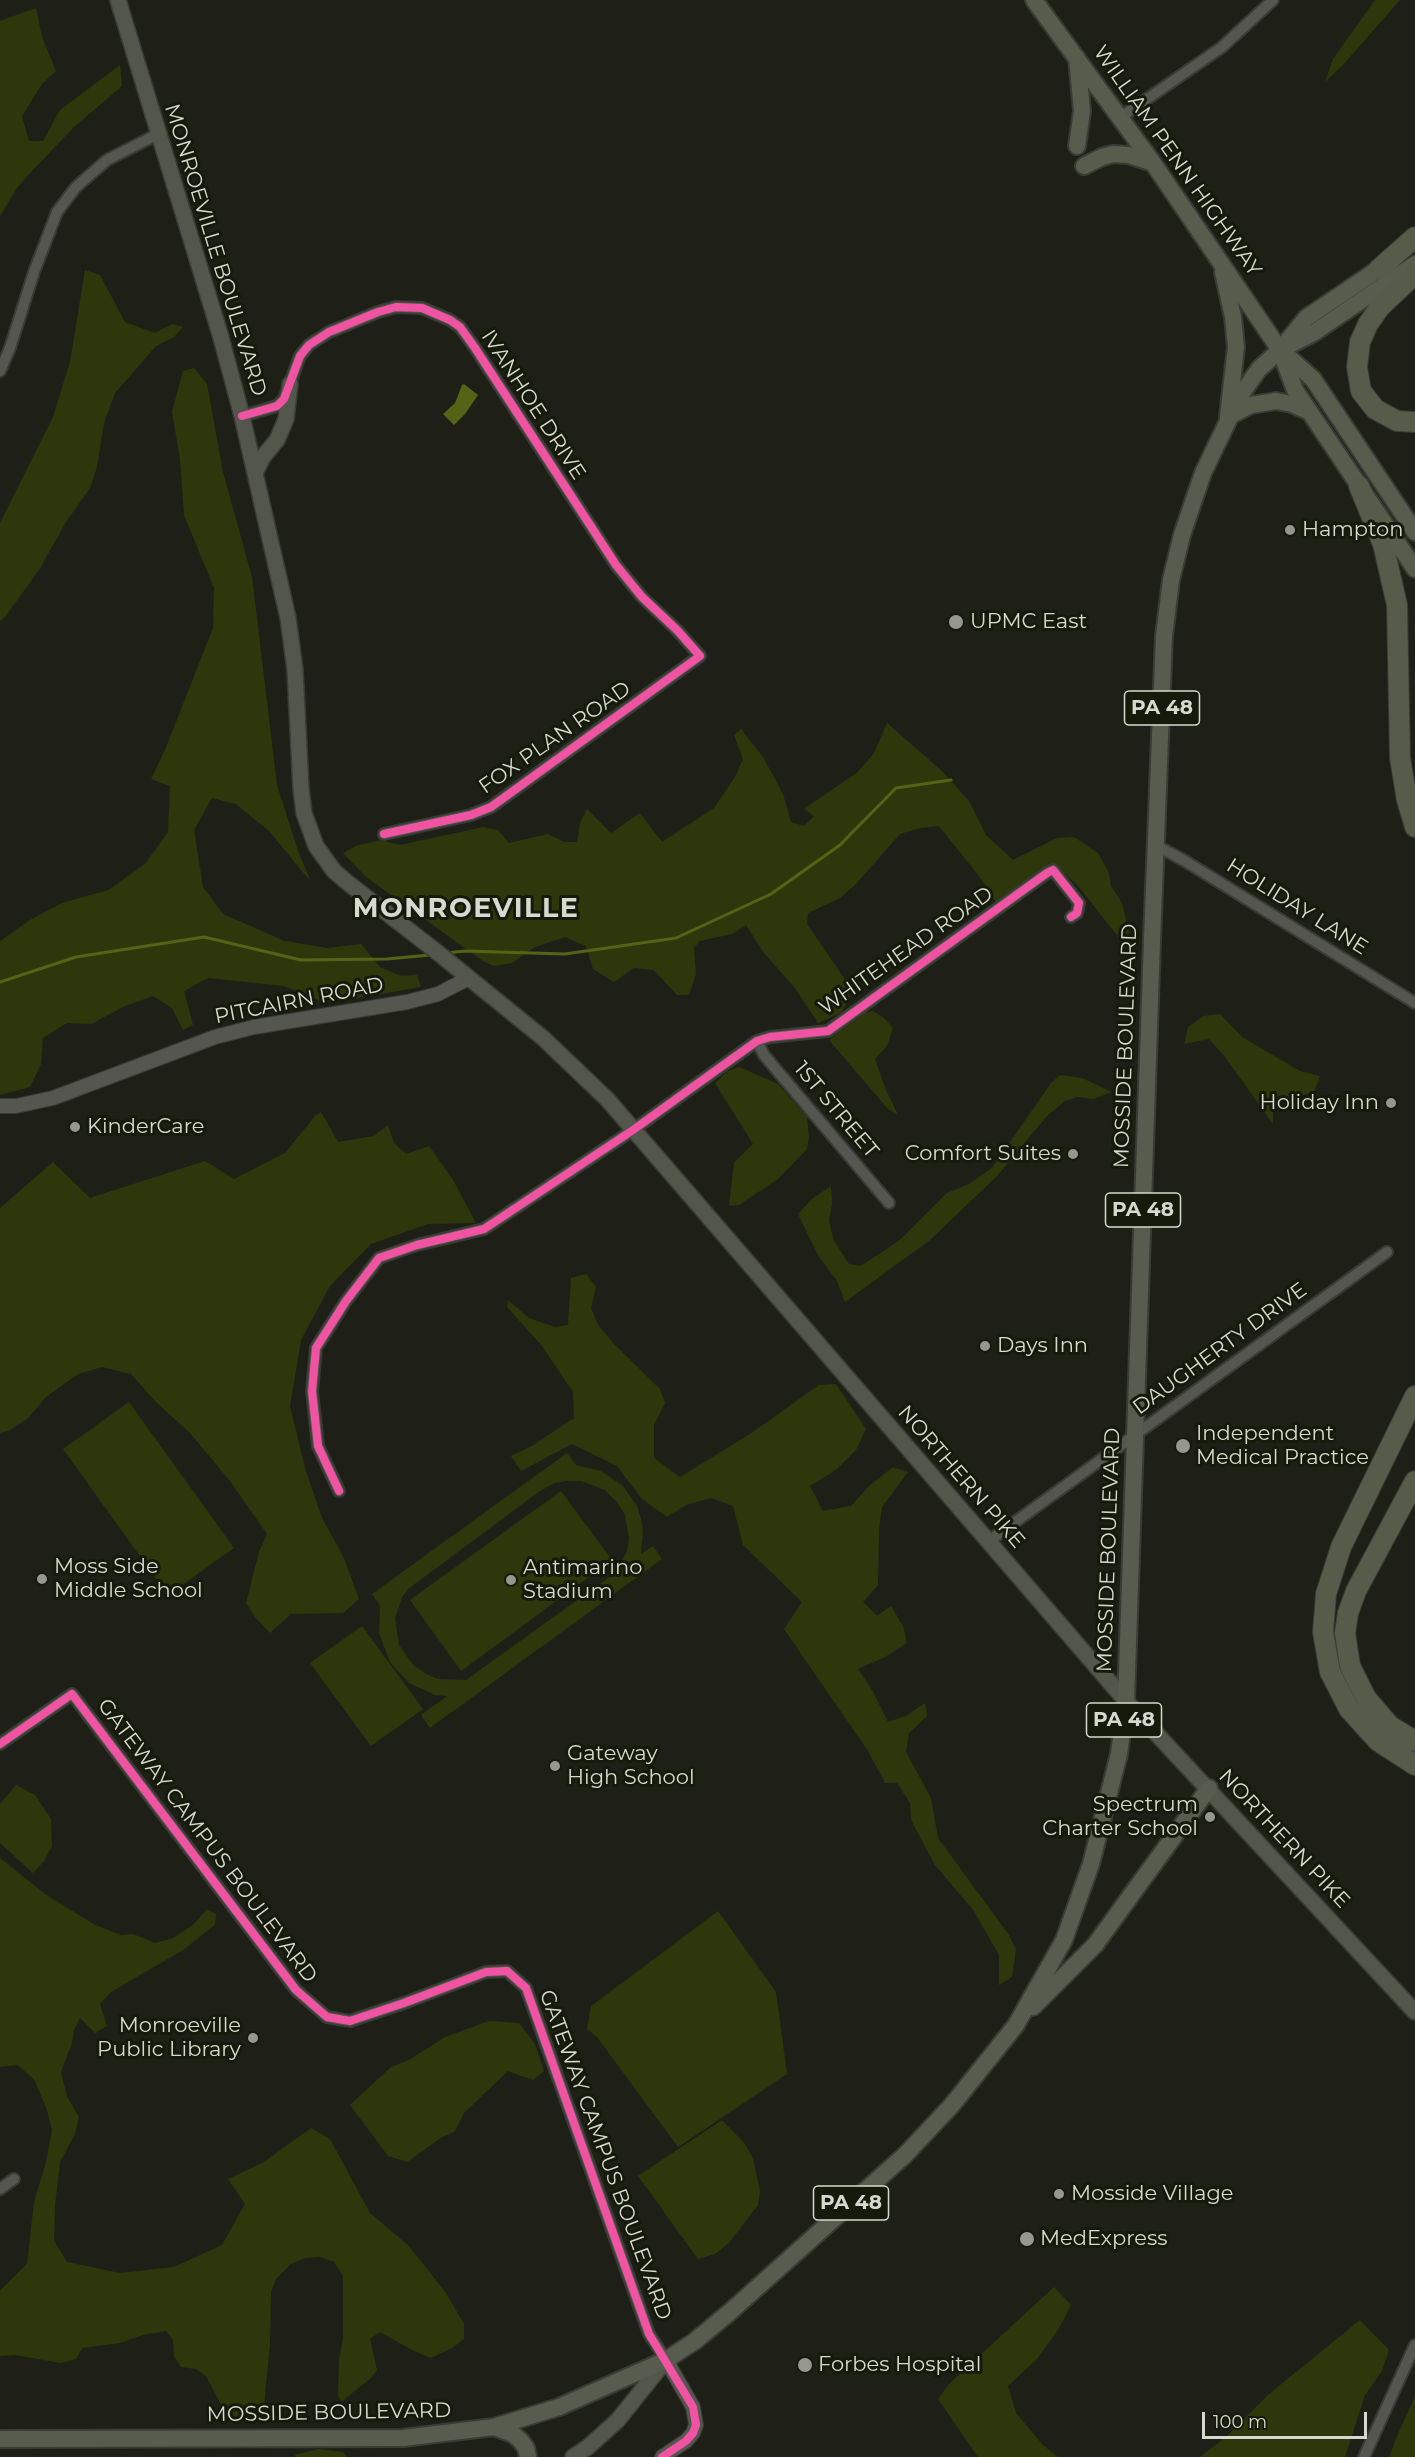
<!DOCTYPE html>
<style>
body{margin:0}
#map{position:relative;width:1415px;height:2457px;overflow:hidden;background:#1e2018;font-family:Montserrat,sans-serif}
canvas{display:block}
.scale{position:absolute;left:1202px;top:2412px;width:165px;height:27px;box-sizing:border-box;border:3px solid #d6d9cf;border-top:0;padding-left:8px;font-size:18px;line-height:21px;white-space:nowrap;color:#d6d9cf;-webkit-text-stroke:4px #161a0b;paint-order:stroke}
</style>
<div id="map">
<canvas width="1415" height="2457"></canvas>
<div class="scale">100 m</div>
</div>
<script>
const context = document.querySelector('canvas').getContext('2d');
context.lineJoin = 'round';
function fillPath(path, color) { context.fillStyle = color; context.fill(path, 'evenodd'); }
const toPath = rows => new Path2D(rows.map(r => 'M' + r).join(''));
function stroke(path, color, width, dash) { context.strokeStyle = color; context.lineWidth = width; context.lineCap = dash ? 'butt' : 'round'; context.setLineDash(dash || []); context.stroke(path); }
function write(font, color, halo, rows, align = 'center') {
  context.font = font + ' Montserrat,sans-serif'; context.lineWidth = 6; context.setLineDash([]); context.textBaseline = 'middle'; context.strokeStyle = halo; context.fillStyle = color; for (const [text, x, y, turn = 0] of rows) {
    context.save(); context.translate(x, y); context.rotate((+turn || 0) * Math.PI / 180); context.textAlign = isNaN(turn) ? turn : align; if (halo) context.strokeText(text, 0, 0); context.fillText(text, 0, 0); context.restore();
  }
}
const green = toPath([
 [1375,0,1400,0,1342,66,1325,82,1333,59],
 [36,8,42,37,56,71,42,84,22,116,29,141,43,141,60,110,120,65,122,86,75,126,32,171,17,188,0,216,0,21],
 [85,270,100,275,125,322,155,333,172,324,183,327,174,337,156,346,115,393,104,423,97,467,90,488,66,522,39,570,5,617,0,621,0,523,53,417,70,362],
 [194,368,207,384,223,472,252,577,277,785,298,851,311,882,269,831,236,804,212,798,194,830,203,887,223,914,255,928,285,941,327,948,361,944,380,967,401,976,417,975,421,987,352,999,321,1001,284,986,208,978,184,991,193,1025,183,1030,172,1008,153,996,123,1007,91,1024,67,1023,43,1038,41,1064,30,1087,0,1095,0,941,30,920,62,903,108,890,145,864,168,832,170,786,151,779,165,750,213,628,214,588,184,515,180,459,172,412,183,371],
 [887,723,941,770,969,801,986,835,1013,860,1057,838,1074,837,1098,853,1109,873,1111,886,1122,903,1129,932,1123,947,1116,934,1078,886,1055,864,1047,867,996,902,982,880,939,826,920,828,900,834,856,884,840,898,808,913,807,924,846,981,850,998,841,1013,818,1023,795,988,764,953,746,925,732,934,700,941,694,948,696,974,689,995,677,995,654,970,634,968,614,982,593,969,586,946,565,937,535,947,512,963,494,966,483,961,366,877,343,853,356,846,380,840,400,845,483,827,498,830,509,843,548,834,564,842,577,842,580,823,587,809,611,833,640,813,662,842,714,808,735,777,743,759,734,735,741,729,763,757,783,794,791,822,804,826,814,816,804,809,858,772,874,753],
 [873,1011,883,1017,893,1028,887,1046,875,1059,886,1090,898,1115,888,1109,829,1040,864,1013],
 [1220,1014,1242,1037,1300,1071,1320,1076,1314,1092,1273,1102,1273,1124,1225,1057,1209,1039,1184,1044,1188,1027,1204,1016],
 [739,1067,778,1084,807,1117,809,1138,807,1149,778,1179,739,1205,729,1206,734,1163,753,1144,715,1083,728,1071],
 [1060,1075,1082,1078,1112,1092,1094,1099,1077,1097,1065,1101,1047,1116,997,1176,930,1240,845,1302,837,1281,818,1255,798,1214,812,1199,831,1186,832,1204,829,1221,834,1241,849,1264,861,1266,900,1240,947,1193,969,1184,992,1168,1051,1083],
 [321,1112,338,1142,374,1136,388,1125,394,1143,406,1154,429,1146,453,1180,476,1223,428,1224,371,1244,330,1286,301,1340,290,1406,305,1468,322,1518,343,1556,359,1599,343,1613,291,1614,270,1633,255,1617,246,1603,259,1552,267,1534,230,1481,190,1433,156,1402,131,1374,102,1367,78,1374,46,1397,28,1418,10,1430,0,1433,0,1208,53,1162,90,1198,205,1161,234,1179,285,1153,315,1116],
 [586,1274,596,1287,591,1308,598,1325,614,1344,660,1389,665,1403,654,1425,654,1458,680,1477,750,1434,819,1385,836,1384,866,1429,856,1450,837,1469,810,1486,823,1511,851,1506,870,1485,893,1467,908,1472,882,1507,879,1529,878,1585,863,1602,877,1616,891,1606,903,1626,907,1643,885,1657,858,1669,872,1690,888,1722,906,1716,925,1703,927,1716,909,1733,906,1752,931,1798,938,1838,1009,1935,1016,1950,1012,1977,999,1985,999,1955,974,1911,935,1865,911,1820,910,1803,897,1783,885,1783,868,1751,784,1629,802,1602,743,1545,733,1506,711,1498,686,1505,667,1517,641,1498,617,1466,572,1444,521,1471,511,1456,532,1446,574,1418,573,1392,542,1346,507,1307,508,1300,529,1318,555,1327,568,1325,571,1278],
 [129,1402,234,1548,168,1595,63,1449],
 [567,1453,576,1465,601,1471,623,1486,637,1506,641,1519,643,1531,641,1554,653,1546,662,1559,430,1728,421,1715,447,1696,435,1695,409,1683,390,1662,379,1633,380,1606,372,1594],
 [567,1481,581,1481,605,1490,617,1502,625,1515,629,1538,627,1551,615,1573,466,1680,438,1679,426,1674,413,1665,399,1645,395,1618,402,1597,408,1589,537,1493,554,1483],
 [561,1491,612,1560,461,1671,410,1600],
 [362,1626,423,1709,371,1746,310,1663],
 [16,1785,35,1795,51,1819,52,1846,44,1861,33,1873,0,1843,0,1804],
 [0,1858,45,1894,95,1925,121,1935,133,1934,155,1943,173,1938,193,1925,207,1909,216,1914,215,1925,183,1950,111,1992,100,2004,107,2026,95,2033,80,2018,74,2030,72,2043,61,2072,67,2097,79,2117,75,2134,60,2162,55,2205,54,2241,67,2262,120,2273,174,2267,222,2245,245,2204,228,2179,264,2162,311,2128,330,2139,370,2213,409,2246,446,2293,464,2324,464,2339,452,2348,431,2358,414,2351,380,2332,370,2339,377,2370,370,2379,342,2401,338,2396,339,2361,343,2338,343,2276,334,2262,320,2257,305,2258,291,2264,276,2279,271,2292,270,2344,263,2416,241,2423,226,2414,206,2376,196,2369,181,2367,174,2356,173,2340,166,2331,143,2335,120,2343,82,2348,76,2359,61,2363,15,2355,0,2356,0,2291,27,2264,34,2202,46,2162,52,2130,47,2110,34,2079,17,2065,0,2067],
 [718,1911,776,1992,787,2074,678,2147,597,2037,587,2029,591,2006],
 [489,2021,519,2023,535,2044,544,2071,533,2080,508,2071,464,2113,455,2131,439,2139,407,2162,388,2156,350,2105,391,2067,409,2060,445,2037],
 [722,2120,745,2144,753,2159,760,2191,758,2205,729,2243,715,2254,698,2259,638,2176],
 [1054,2287,1071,2305,1058,2330,1037,2359,1008,2386,1016,2413,1043,2445,1058,2457,978,2457,938,2399,948,2385],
 [1360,2320,1389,2350,1382,2371,1365,2395,1345,2457,1200,2457,1226,2437,1269,2394],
 [1415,2396,1415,2457,1389,2457,1398,2434],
 [318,2449,343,2452,347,2457,296,2457,295,2455]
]);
const water = toPath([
 [464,384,478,395,465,414,454,425,443,414,455,403,462,385]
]);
const stream = toPath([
 [446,953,465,951,565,954,676,938,771,894,840,845,896,788,951,780],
 [0,982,76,957,204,937,301,960,387,959,430,955]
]);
const minor = toPath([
 [1121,117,1222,47,1273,0],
 [0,371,10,348,34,272,57,212,76,187,107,160,158,134],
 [242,416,277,406,284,399,300,356,309,345,329,332,378,312,396,307,422,308,450,320,460,327,475,348,616,565,642,597,677,630,700,656,491,807,471,815,384,834],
 [1157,846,1185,861,1415,1003],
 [757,1041,764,1055,889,1203],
 [339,1491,318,1446,312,1391,316,1348,346,1301,379,1258,417,1245,484,1229,633,1130,757,1041,770,1037,828,1031,1047,873,1053,870,1079,903,1077,913,1071,917],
 [989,1541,1387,1252],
 [0,1744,72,1694,296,1990,327,2017,350,2021,404,2003,486,1972,507,1971,526,1988,649,2334,666,2360],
 [0,2189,14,2179],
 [1364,2457,1415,2345]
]);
const tertiary = toPath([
 [0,1106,16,1106,53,1098,215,1037,254,1027,407,1002,438,994,469,978],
 [662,2457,686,2441,693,2433,696,2425,693,2407,666,2360]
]);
const secondary = toPath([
 [118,0,220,334,242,416,288,618,295,670,301,789,304,813,316,846,334,871,348,883,437,952,543,1038,607,1099,1126,1701,1415,2012],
 [255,473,263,457,277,440,286,419,290,384],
 [573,2457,588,2447,618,2420,666,2360]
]);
const primary = toPath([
 [1286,347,1315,332,1415,264],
 [1276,401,1292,404,1310,412],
 [1033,2007,1095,1945,1209,1788],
 [494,2427,513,2434,521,2441,526,2448,528,2457],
 [0,2439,403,2438,494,2427,559,2407,666,2360,695,2341,731,2311,905,2155,952,2105,1016,2025,1064,1940,1091,1864,1119,1754,1126,1701,1152,940,1164,636,1171,580,1182,535,1203,473,1240,396,1259,369,1280,350,1306,318,1389,262]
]);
const trunk = toPath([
 [1034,0,1153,163,1280,350,1295,390,1415,569],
 [1077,146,1082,111,1077,58],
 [1084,166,1102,157,1113,154,1128,155,1153,163],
 [1223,272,1233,317,1236,347,1228,417],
 [1283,352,1313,379,1415,532],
 [1228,417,1251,405,1276,401]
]);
const motorway = toPath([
 [1379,269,1415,237],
 [1415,274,1380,307,1368,324,1360,342,1357,367,1361,391,1375,409,1397,421,1415,422],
 [1359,486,1383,544,1397,605,1400,758,1407,800,1415,827],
 [1415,1396,1341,1547,1326,1594,1323,1632,1330,1672,1349,1709,1378,1741,1415,1765],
 [1415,1481,1356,1591,1348,1613,1345,1633,1350,1666,1366,1698,1390,1726,1415,1741]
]);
const cycleway = toPath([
 [242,416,277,406,284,399,300,356,309,345,329,332,378,312,396,307,422,308,450,320,460,327,475,348,616,565,642,597,677,630,700,656,491,807,471,815,384,834],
 [339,1491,318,1446,312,1391,316,1348,346,1301,379,1258,417,1245,484,1229,633,1130,757,1041,770,1037,828,1031,1047,873,1053,870,1079,903,1077,913,1071,917],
 [0,1744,72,1694,296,1990,327,2017,350,2021,404,2003,486,1972,507,1971,526,1988,649,2334,693,2407,696,2425,693,2433,686,2441,662,2457]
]);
const markers = [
 [1290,530,6,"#96988f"],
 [956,622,8,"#96988f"],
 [1391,1103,6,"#96988f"],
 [75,1127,6,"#96988f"],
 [1073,1154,6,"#96988f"],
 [985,1346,6,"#96988f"],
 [1183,1446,8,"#96988f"],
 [42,1579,6,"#96988f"],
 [511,1580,6,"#96988f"],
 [555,1766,6,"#96988f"],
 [1210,1817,6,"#96988f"],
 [253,2038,6,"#96988f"],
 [1059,2194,6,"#96988f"],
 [1027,2239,8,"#96988f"],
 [805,2365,8,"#96988f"]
];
const shields = [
 [1162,708,75],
 [1143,1210,75],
 [1124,1720,75],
 [851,2203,75]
];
const shieldNames = [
 ["PA 48",1162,708],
 ["PA 48",1143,1210],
 ["PA 48",1124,1720],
 ["PA 48",851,2203]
];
const streetNames = [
 ["WILLIAM PENN HIGHWAY",1177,161,55],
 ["MONROEVILLE BOULEVARD",215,250,73],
 ["IVANHOE DRIVE",533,405,57],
 ["FOX PLAN ROAD",555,738,-35],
 ["HOLIDAY LANE",1297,907,32],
 ["WHITEHEAD ROAD",906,951,-35],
 ["PITCAIRN ROAD",299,1001,-11],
 ["MOSSIDE BOULEVARD",1126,1046,-88],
 ["1ST STREET",836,1110,50],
 ["DAUGHERTY DRIVE",1220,1349,-36],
 ["NORTHERN PIKE",961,1477,49],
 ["MOSSIDE BOULEVARD",1109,1550,-88],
 ["NORTHERN PIKE",1284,1839,47],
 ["GATEWAY CAMPUS BOULEVARD",207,1841,53],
 ["GATEWAY CAMPUS BOULEVARD",605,2155,70],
 ["MOSSIDE BOULEVARD",329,2413,-1]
];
const poiNames = [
 ["Hampton",1302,530],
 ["UPMC East",970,622],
 ["Holiday Inn",1379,1103,"right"],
 ["KinderCare",87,1127],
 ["Comfort Suites",1061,1154,"right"],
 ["Days Inn",997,1346],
 ["Independent",1196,1434],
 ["Medical Practice",1196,1458],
 ["Moss Side",54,1567],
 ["Middle School",54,1591],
 ["Antimarino",523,1568],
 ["Stadium",523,1592],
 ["Gateway",567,1754],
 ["High School",567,1778],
 ["Spectrum",1198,1805,"right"],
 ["Charter School",1198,1829,"right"],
 ["Monroeville",241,2026,"right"],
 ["Public Library",241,2050,"right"],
 ["Mosside Village",1071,2194],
 ["MedExpress",1040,2239],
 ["Forbes Hospital",818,2365]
];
const districtNames = [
 ["MONROEVILLE",466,909]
];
fillPath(green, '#2e370b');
fillPath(water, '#536417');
stroke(stream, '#536417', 3);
stroke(minor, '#393b35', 14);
stroke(tertiary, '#393b35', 16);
stroke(secondary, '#393b35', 18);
stroke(primary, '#393b35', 20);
stroke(trunk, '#393b35', 20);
stroke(motorway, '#393b35', 22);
stroke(minor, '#54564f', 10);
stroke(tertiary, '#54564f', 14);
stroke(secondary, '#53564b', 15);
stroke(primary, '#585c4e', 16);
stroke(trunk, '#575c4c', 16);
stroke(motorway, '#565b4a', 20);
stroke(cycleway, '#f153a3', 8);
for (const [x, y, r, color] of markers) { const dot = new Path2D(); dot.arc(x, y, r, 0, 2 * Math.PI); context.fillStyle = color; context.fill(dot); stroke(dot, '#161a0b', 2); }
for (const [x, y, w] of shields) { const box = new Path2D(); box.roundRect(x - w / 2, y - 17, w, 34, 4.5); context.fillStyle = '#161a0b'; context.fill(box); stroke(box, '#d6d9cf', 1.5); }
write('bold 20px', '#d6d9cf', null, shieldNames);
write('21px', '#d6d9cf', '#161a0b', streetNames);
write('21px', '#d6d9cf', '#161a0b', poiNames, 'left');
context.letterSpacing = '1.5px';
write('bold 27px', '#d6d9cf', '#161a0b', districtNames);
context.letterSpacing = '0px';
</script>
